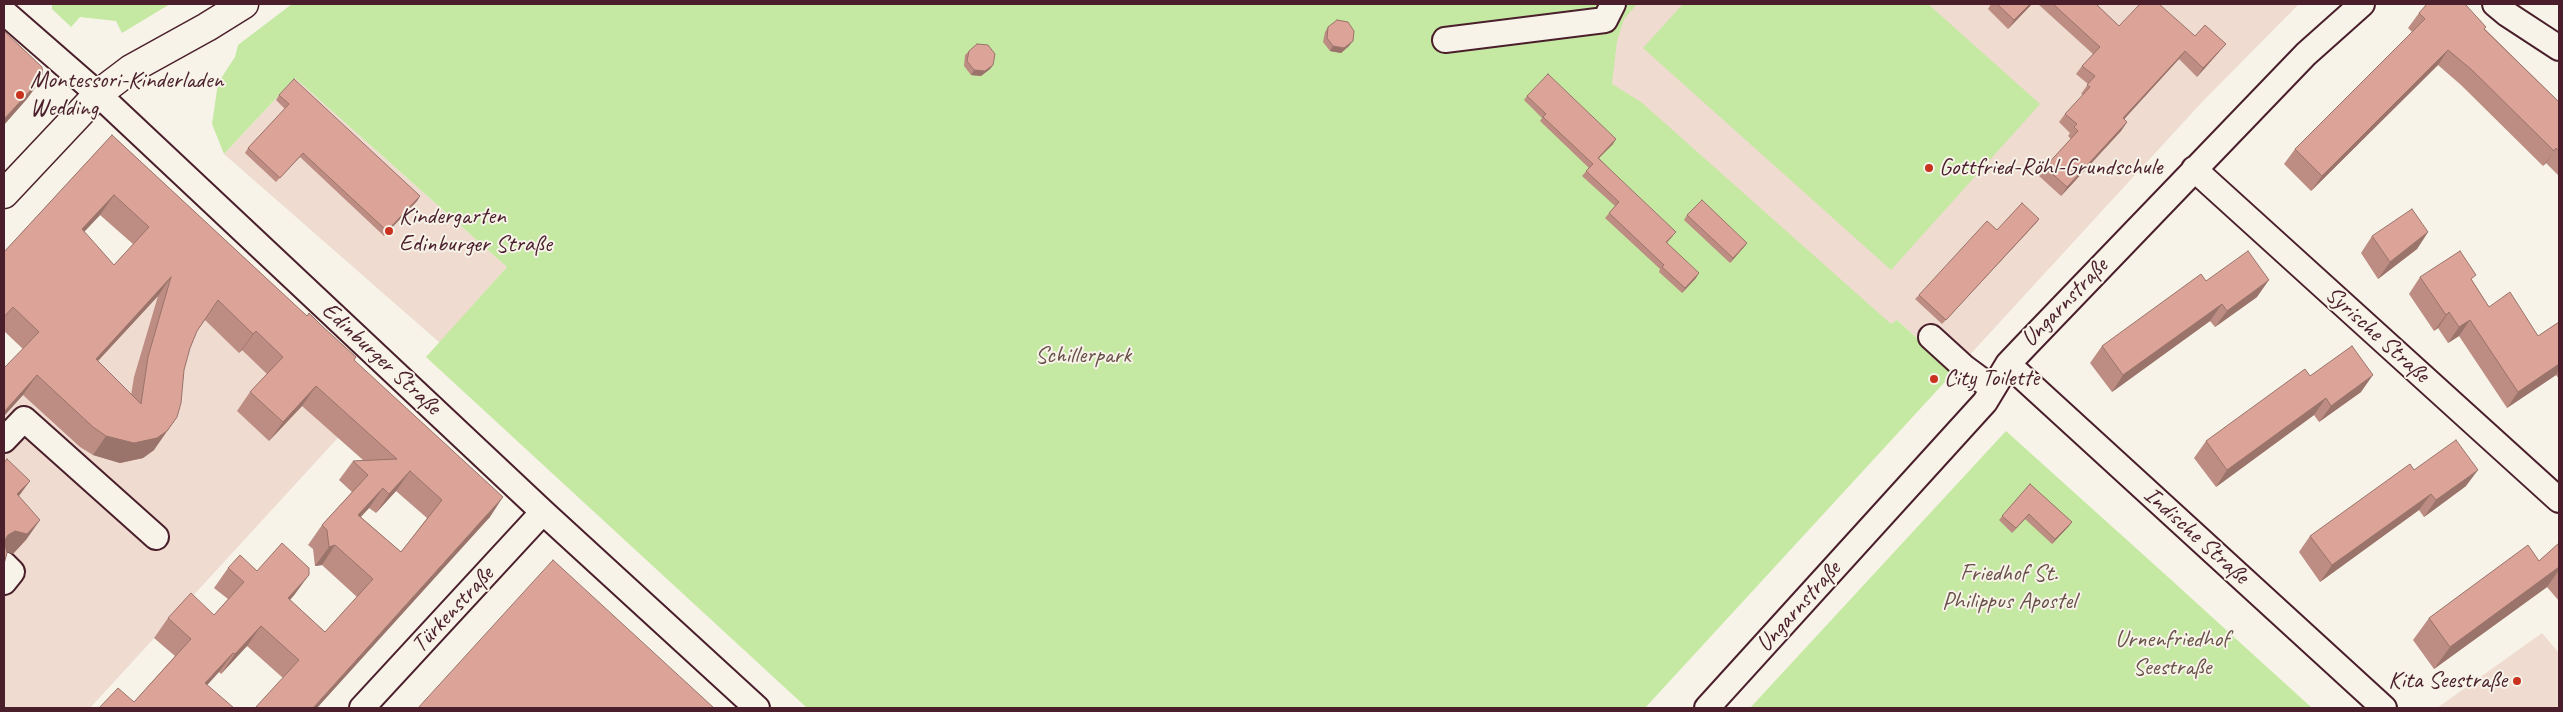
<!DOCTYPE html>
<meta charset="utf-8">
<style>
body{margin:0}
#map{position:relative;width:2563px;height:712px;overflow:hidden;background:#f7f3e8;font-family:Caveat,sans-serif}
canvas{display:block}
.frame{position:absolute;inset:0;border:5px solid #4a1f2b;pointer-events:none}
</style>
<div id="map">
<canvas width="2563" height="712"></canvas>
<div class="frame"></div>
</div>
<script>
const context = document.querySelector('canvas').getContext('2d');
context.lineJoin = 'round';
function fillPath(path, color) { context.fillStyle = color; context.fill(path, 'evenodd'); }
const toPath = rows => new Path2D(rows.map(r => 'M' + r).join(''));
function stroke(path, color, width, dash) { context.strokeStyle = color; context.lineWidth = width; context.lineCap = dash ? 'butt' : 'round'; context.setLineDash(dash || []); context.stroke(path); }
function write(font, color, halo, rows, align = 'center') {
  context.font = font + ' Caveat,sans-serif'; context.lineWidth = 4; context.setLineDash([]); context.textBaseline = 'middle'; context.strokeStyle = halo; context.fillStyle = color; for (const [text, x, y, turn = 0] of rows) {
    context.save(); context.translate(x, y); context.rotate((+turn || 0) * Math.PI / 180); context.textAlign = isNaN(turn) ? turn : align; if (halo) context.strokeText(text, 0, 0); context.fillText(text, 0, 0); context.restore();
  }
}
const built = toPath([
 [1492,4,2299,4,2203,101,1954,372,1897,320,1891,325],
 [295,78,507,267,440,343,224,154],
 [177,228,368,405,90,708,4,708,4,416],
 [2542,633,2559,653,2559,708,2437,708]
]);
const green = toPath([
 [52,4,170,4,122,33,116,21,80,17,71,27,52,9],
 [292,4,1637,4,1624,19,1617,41,1612,84,1641,102,1891,324,1897,320,1954,372,1645,708,807,708,426,357,507,267,295,78,224,154,212,124,218,83,235,57,238,45],
 [1683,4,1928,4,2040,104,1891,270,1643,48],
 [2006,431,2168,577,2312,708,1750,708]
]);
const minor = toPath([
 [2495,4,2507,14,2559,48],
 [4,12,98,94,543,512,757,708],
 [1445,40,1605,20,1613,4],
 [2194,169,2559,500],
 [1931,337,1965,368,1992,388],
 [2008,364,2384,708],
 [4,440,24,419,156,537],
 [4,564,12,572,4,582],
 [362,708,543,512],
 [1707,708,1985,402,2008,364,2027,344,2306,54,2362,4]
]);
const major = toPath([
 [4,194,98,94,131,69,207,27,244,4]
]);
const wall = toPath([
 [1991,4,2032,4,2008,29,1988,9],
 [2038,4,2096,4,2119,26,2195,36,2219,52,2197,77,2179,59,2124,119,2127,122,2121,131,2061,196,2039,176,2045,167,2071,139,2068,136,2070,133,2059,122,2065,114,2083,95,2081,94,2088,84,2076,74,2082,66,2093,54],
 [2419,13,2485,29,2559,102,2559,176,2546,163,2543,166,2461,85,2438,65,2311,191,2284,164,2295,149,2412,32,2408,28],
 [1328,27,1349,46,1341,53,1330,51,1323,42,1325,32],
 [969,51,993,65,990,69,981,76,971,75,964,66,965,55],
 [279,95,420,196,417,201,384,236,300,157,276,182,245,153,248,148,285,109,276,100],
 [1527,96,1613,144,1599,158,1673,236,1667,243,1696,278,1682,293,1659,272,1660,269,1605,218,1615,206,1582,176,1589,168,1540,121,1542,118,1524,100],
 [112,135,354,360,490,517,283,678,247,646,221,674,219,672,134,702,175,656,154,638,168,618,214,615,228,599,214,588,228,568,257,571,295,594,290,600,325,632,357,597,322,565,315,566,313,549,308,545,322,525,352,492,339,480,353,461,363,460,302,406,269,441,237,411,250,392,267,374,242,350,239,353,205,320,197,331,190,348,154,450,143,458,120,463,93,455,80,447,23,395,4,416,4,366,5,367,23,349,4,331,4,252],
 [100,215,133,244,114,265,84,232],
 [158,296,134,377,131,395,98,361],
 [396,491,427,518,401,552,361,517,369,508,376,513],
 [1687,215,1747,243,1744,247,1730,263,1684,220],
 [2039,219,2036,223,1942,324,1915,299,1919,295,1997,230],
 [2428,232,2417,249,2378,279,2361,253,2372,236],
 [2420,277,2472,280,2489,307,2538,336,2559,322,2559,379,2556,375,2507,408,2459,336,2448,343,2438,328,2434,331,2409,294],
 [2206,281,2257,297,2215,327,2210,321,2112,392,2090,363,2102,346],
 [2310,376,2361,392,2319,422,2314,415,2216,487,2194,458,2206,441],
 [2414,470,2466,486,2424,517,2419,510,2320,582,2299,552,2310,536],
 [2030,484,2072,522,2069,526,2052,544,2025,519,2012,533,1999,520],
 [2559,543,2559,601,2547,587,2434,669,2413,640,2429,618,2539,561]
]);
const shadedWall = toPath([
 [2030,4,2032,4,2008,29,2014,20],
 [1353,41,1349,46,1341,53,1330,51,1333,46],
 [2226,44,2219,52,2197,77,2203,68],
 [2448,50,2438,65,2311,191,2322,176],
 [2185,51,2179,59,2117,127,2123,118],
 [993,65,990,69,981,76,971,75,974,70],
 [43,77,27,99,4,125,4,119],
 [2127,122,2121,131,2061,196,2067,187],
 [1616,139,1613,144,1595,162,1598,158],
 [2556,148,2546,163,2543,166,2554,151],
 [114,195,100,215,68,249,82,229],
 [420,196,417,201,384,236,387,231],
 [2039,219,2036,223,1942,324,1946,320],
 [2428,232,2417,249,2378,279,2390,262],
 [1747,243,1744,247,1730,263,1733,258],
 [1699,273,1696,278,1682,293,1685,288],
 [171,277,158,296,82,378,96,359],
 [2269,280,2257,297,2215,327,2227,311],
 [2222,304,2210,321,2112,392,2123,375],
 [2449,312,2438,328,2434,331,2446,315],
 [2470,320,2459,336,2448,343,2459,327],
 [256,331,242,350,239,353,253,334],
 [2559,364,2559,370,2556,375,2507,408,2518,392],
 [37,375,23,395,4,416,4,412],
 [2373,375,2361,392,2319,422,2331,406],
 [316,386,302,406,269,441,283,422],
 [2326,398,2314,415,2216,487,2227,470],
 [177,417,154,450,143,458,120,463,93,455,106,436],
 [2478,470,2466,486,2424,517,2436,500],
 [410,471,396,491,376,513,389,494],
 [30,481,16,500,17,494],
 [383,488,369,508,344,534,358,515],
 [2431,494,2419,510,2320,582,2332,565],
 [503,497,490,517,317,708,313,708],
 [2029,514,2025,519,2012,533,2016,528],
 [40,520,26,540,13,554,4,551,4,541,8,535,15,531],
 [2072,522,2069,526,2052,544,2055,539],
 [335,545,322,565,315,566,329,547],
 [2559,567,2559,570,2547,587,2434,669,2450,647],
 [309,575,295,594,274,618,288,598],
 [261,626,247,646,221,674,235,654],
 [233,653,219,672,192,702,205,683]
]);
const building = toPath([
 [1997,4,2030,4,2014,20,1997,4],
 [2053,4,2096,4,2119,26,2140,4,2159,4,2195,36,2205,25,2226,44,2203,68,2185,51,2123,118,2127,122,2067,187,2045,167,2078,131,2074,127,2077,124,2065,114,2090,87,2087,85,2095,76,2082,66,2100,47,2053,4],
 [2427,4,2465,4,2486,27,2484,29,2559,102,2559,151,2556,148,2554,151,2472,70,2448,50,2322,176,2295,149,2425,19,2419,13,2427,4],
 [1337,20,1348,22,1354,31,1353,41,1344,48,1333,46,1327,38,1328,27,1337,20],
 [4,31,42,67,43,77,4,119,4,31],
 [977,44,988,45,995,54,993,65,985,71,974,70,967,61,969,51,977,44],
 [1548,74,1616,139,1598,158,1676,232,1666,242,1699,273,1685,288,1662,267,1664,265,1609,213,1619,202,1586,171,1593,164,1543,117,1546,114,1527,96,1548,74],
 [294,79,420,196,387,231,303,153,280,178,248,148,289,104,279,95,294,79],
 [112,135,307,316,309,313,322,326,356,357,354,360,503,497,313,708,255,708,299,660,261,626,235,654,233,653,205,683,234,708,99,708,118,688,134,702,191,639,168,618,191,593,214,615,244,582,228,568,240,555,257,571,282,543,309,568,309,575,288,598,325,632,373,579,335,545,329,547,327,530,322,525,368,475,353,461,397,459,316,386,283,422,250,392,283,357,256,331,253,334,218,300,197,331,190,348,184,370,181,403,177,417,167,431,157,438,134,443,106,436,93,427,37,375,4,412,4,366,5,367,39,332,13,307,4,317,4,252,112,135],
 [114,195,149,227,114,265,82,229,114,195],
 [171,277,148,357,141,404,96,359,171,277],
 [410,471,442,500,401,552,358,515,383,488,389,494,410,471],
 [1702,200,1747,243,1733,258,1687,215,1702,200],
 [2022,203,2039,219,1946,320,1919,295,1987,221,1997,230,2022,203],
 [2412,209,2428,232,2390,262,2372,236,2412,209],
 [2248,251,2269,280,2227,311,2222,304,2123,375,2102,346,2201,274,2206,281,2248,251],
 [2460,251,2476,275,2471,279,2489,307,2510,292,2538,336,2559,322,2559,364,2518,392,2470,320,2459,327,2449,312,2446,315,2420,277,2460,251],
 [2352,346,2373,375,2331,406,2326,398,2227,470,2206,441,2305,369,2310,376,2352,346],
 [2456,440,2478,470,2436,500,2431,494,2332,565,2310,536,2410,464,2414,470,2456,440],
 [7,459,30,481,17,494,40,520,27,534,15,531,8,535,4,541,7,553,4,564,4,463,7,459],
 [2030,484,2072,522,2055,539,2029,514,2016,528,2002,516,2030,484],
 [2559,543,2559,567,2450,647,2429,618,2528,545,2539,561,2559,543],
 [553,560,714,708,418,708,553,560]
]);
const markers = [
 [20,95,5,"#c8321e"],
 [1929,168,5,"#c8321e"],
 [389,231,5,"#c8321e"],
 [1934,379,5,"#c8321e"],
 [2517,681,5,"#c8321e"]
];
const poiNames = [
 ["Montessori-Kinderladen",30,81],
 ["Wedding",30,109],
 ["Gottfried-Röhl-Grundschule",1939,168],
 ["Kindergarten",399,217],
 ["Edinburger Straße",399,245],
 ["City Toilette",1944,379],
 ["Kita Seestraße",2507,681,"right"]
];
const streetNames = [
 ["Ungarnstraße",2065,303,-46],
 ["Syrische Straße",2377,335,42],
 ["Edinburger Straße",381,359,43],
 ["Indische Straße",2196,536,42],
 ["Ungarnstraße",1799,607,-48],
 ["Türkenstraße",453,610,-47]
];
const parkNames = [
 ["Schillerpark",1083,356],
 ["Friedhof St.",2009,574],
 ["Philippus Apostel",2009,602],
 ["Urnenfriedhof",2172,640],
 ["Seestraße",2172,668]
];
fillPath(built, '#efdbd0');
fillPath(green, '#c5e9a2');
stroke(minor, '#4a1f2b', 28);
stroke(major, '#4a1f2b', 31);
stroke(minor, '#f7f3e8', 24);
stroke(major, '#f7f3e8', 28);
fillPath(wall, '#bd8d83');
fillPath(shadedWall, '#9a736a');
fillPath(building, '#dca498');
stroke(building, '#9a736a', 1);
for (const [x, y, r, color] of markers) { const dot = new Path2D(); dot.arc(x, y, r, 0, 2 * Math.PI); context.fillStyle = color; context.fill(dot); stroke(dot, '#f7f3e8', 2); }
write('24px', '#4a1f2b', '#f7f3e8', poiNames, 'left');
write('24px', '#4a1f2b', '#f7f3e8', streetNames);
write('24px', '#695249', '#f7f3e8', parkNames);
</script>
